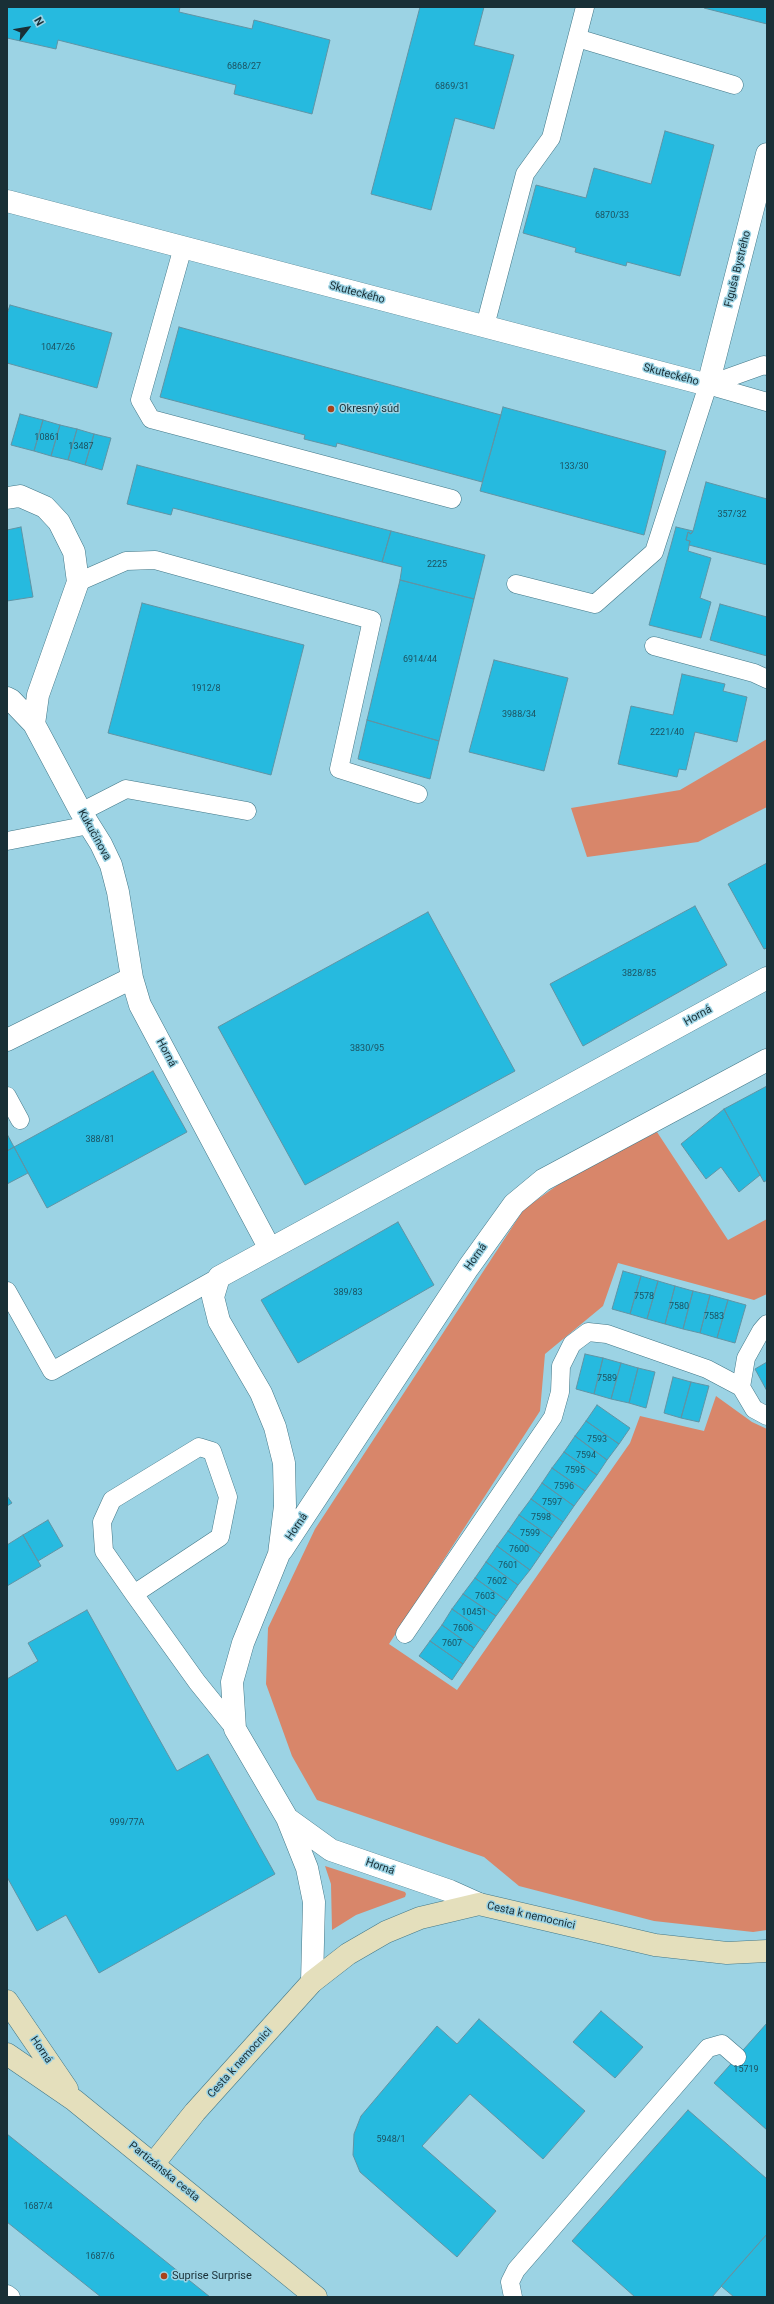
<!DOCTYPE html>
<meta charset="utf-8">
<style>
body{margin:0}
#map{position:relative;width:774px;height:2304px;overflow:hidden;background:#9cd3e4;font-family:Roboto,sans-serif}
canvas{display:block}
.frame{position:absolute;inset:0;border:8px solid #192f36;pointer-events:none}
.north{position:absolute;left:8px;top:8px;width:40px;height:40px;-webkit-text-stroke:3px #9cd3e4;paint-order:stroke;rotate:59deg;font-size:11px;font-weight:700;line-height:16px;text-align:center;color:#192f36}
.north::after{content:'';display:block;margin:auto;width:14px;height:18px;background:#192f36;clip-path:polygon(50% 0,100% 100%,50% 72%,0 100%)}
</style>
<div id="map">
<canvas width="774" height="2304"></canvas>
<div class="frame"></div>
<div class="north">N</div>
</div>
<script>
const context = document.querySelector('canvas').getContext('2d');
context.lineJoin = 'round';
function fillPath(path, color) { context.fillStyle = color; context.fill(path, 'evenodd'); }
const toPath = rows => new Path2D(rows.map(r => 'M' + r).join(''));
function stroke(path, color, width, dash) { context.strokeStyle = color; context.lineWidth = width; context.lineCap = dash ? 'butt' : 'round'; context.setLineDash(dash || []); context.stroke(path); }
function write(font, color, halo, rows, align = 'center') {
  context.font = font + ' Roboto,sans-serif'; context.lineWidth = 3; context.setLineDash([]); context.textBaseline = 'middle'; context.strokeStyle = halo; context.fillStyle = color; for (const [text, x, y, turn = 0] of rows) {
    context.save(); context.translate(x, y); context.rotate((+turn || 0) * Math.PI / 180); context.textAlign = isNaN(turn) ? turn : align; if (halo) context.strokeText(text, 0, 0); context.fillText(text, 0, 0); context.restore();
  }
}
const green = toPath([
 [767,739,767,807,698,842,587,857,571,808,680,790],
 [657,1132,728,1240,767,1219,767,1294,754,1300,618,1263,603,1306,545,1354,540,1411,389,1644,457,1690,630,1443,640,1416,704,1431,716,1396,752,1422,767,1429,767,1930,753,1932,654,1921,519,1886,484,1857,317,1800,292,1756,266,1684,268,1628,315,1529,524,1209,569,1177],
 [325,1866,405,1892,406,1894,405,1897,356,1915,332,1930,331,1884]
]);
const building = toPath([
 [7,7,180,7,179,12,252,29,254,20,330,40,312,114,234,94,236,85,58,40,56,49,7,38,7,7],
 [420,7,484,7,474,45,514,55,494,129,455,118,431,210,371,194,420,7],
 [705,7,767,7,767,24,704,8,705,7],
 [665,131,714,145,680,276,627,262,626,266,575,252,576,248,523,233,536,185,586,198,594,168,651,184,665,131],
 [10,305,112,333,97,388,7,363,7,314,10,305],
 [179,327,501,415,482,482,337,443,336,447,304,439,305,435,160,397,179,327],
 [503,407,666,451,644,535,480,491,503,407],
 [20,414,43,420,34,451,11,445,20,414],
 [43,420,60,425,51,456,34,451,43,420],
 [60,425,77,429,68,460,51,456,60,425],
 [77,429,94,434,85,465,68,460,77,429],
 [94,434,111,438,102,470,85,465,94,434],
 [137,465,391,531,382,562,173,508,171,515,127,504,137,465],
 [706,482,767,499,767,565,689,545,690,541,686,540,688,532,691,534,693,531,706,482],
 [21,527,33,597,7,601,7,530,21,527],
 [676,527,693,531,691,534,688,532,686,540,690,541,688,551,711,558,700,598,711,602,701,638,649,625,676,527],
 [391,531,485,555,474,599,400,580,402,567,382,562,391,531],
 [400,580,474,599,439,741,367,720,400,580],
 [142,603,304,645,271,775,108,733,142,603],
 [720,604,767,617,767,656,710,640,720,604],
 [494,660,568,678,544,771,469,752,494,660],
 [682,674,725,684,723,691,747,697,737,742,695,732,686,770,679,769,677,777,618,764,631,706,673,715,682,674],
 [367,720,439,741,430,779,358,759,367,720],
 [767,863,767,948,764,949,728,884,767,863],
 [695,906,727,965,583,1046,550,984,695,906],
 [428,912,515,1071,305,1185,218,1027,428,912],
 [153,1071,187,1132,47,1208,14,1147,153,1071],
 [767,1086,767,1180,764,1182,724,1109,767,1086],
 [724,1109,760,1175,739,1192,721,1167,706,1179,681,1144,724,1109],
 [7,1134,14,1147,7,1151,7,1134],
 [14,1147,28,1173,7,1184,7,1151,14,1147],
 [398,1222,434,1285,298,1363,261,1300,398,1222],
 [623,1271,641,1276,630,1314,612,1309,623,1271],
 [641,1276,658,1281,647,1319,630,1314,641,1276],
 [658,1281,675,1286,665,1324,647,1319,658,1281],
 [675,1286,693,1291,683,1329,665,1324,675,1286],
 [693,1291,710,1295,700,1333,683,1329,693,1291],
 [710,1295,728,1300,717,1338,700,1333,710,1295],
 [728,1300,746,1305,735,1343,717,1338,728,1300],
 [585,1354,603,1358,594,1394,576,1389,585,1354],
 [603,1358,621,1363,611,1399,594,1394,603,1358],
 [767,1362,767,1391,755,1369,767,1362],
 [621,1363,638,1368,629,1403,611,1399,621,1363],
 [638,1368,655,1372,646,1408,629,1403,638,1368],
 [673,1377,691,1382,681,1418,664,1413,673,1377],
 [691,1382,709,1386,699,1422,681,1418,691,1382],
 [597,1405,630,1428,619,1444,586,1421,597,1405],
 [586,1421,619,1444,607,1460,575,1436,586,1421],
 [575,1436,607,1460,597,1475,564,1452,575,1436],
 [564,1452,597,1475,585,1491,552,1468,564,1452],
 [552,1468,585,1491,574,1506,542,1483,552,1468],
 [542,1483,574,1506,563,1522,531,1499,542,1483],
 [7,1496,12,1503,7,1506,7,1496],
 [531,1499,563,1522,552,1538,519,1515,531,1499],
 [519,1515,552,1538,541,1554,508,1531,519,1515],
 [48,1520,63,1546,38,1561,23,1535,48,1520],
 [508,1531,541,1554,530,1570,497,1546,508,1531],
 [23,1535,41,1566,7,1586,7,1545,23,1535],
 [497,1546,530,1570,518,1585,486,1562,497,1546],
 [486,1562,518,1585,507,1601,475,1578,486,1562],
 [475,1578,507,1601,496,1616,463,1594,475,1578],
 [463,1594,496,1616,485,1632,452,1609,463,1594],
 [452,1609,485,1632,474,1648,442,1625,452,1609],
 [87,1610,177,1771,208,1754,275,1874,99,1973,66,1915,37,1931,7,1877,7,1679,38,1661,28,1643,87,1610],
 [442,1625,474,1648,463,1664,430,1641,442,1625],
 [430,1641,463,1664,452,1680,419,1656,430,1641],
 [601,2011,643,2047,615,2078,573,2042,601,2011],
 [479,2019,585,2111,543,2159,470,2094,422,2146,496,2211,457,2257,360,2172,353,2155,354,2134,361,2116,437,2026,457,2044,479,2019],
 [767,2023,767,2130,714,2083,767,2023],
 [688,2110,767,2179,767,2234,712,2297,635,2297,572,2241,688,2110],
 [7,2134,210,2297,101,2297,7,2222,7,2134],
 [767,2234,767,2297,734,2297,721,2286,767,2234]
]);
const lane = toPath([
 [577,38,734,85],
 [183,247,140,400,151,419,452,499],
 [485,326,525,174,551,138,585,7],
 [708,385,764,365,767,366],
 [708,385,767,402],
 [78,582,126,561,155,560,372,620,339,769,418,794],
 [516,584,595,604,654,552,708,385],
 [654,646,754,673,767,679],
 [81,812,126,789,247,811],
 [7,841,89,825],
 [7,1096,20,1120],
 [7,1291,52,1371,219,1277],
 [741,1387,746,1358,761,1331,767,1324],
 [134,1594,220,1537,228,1497,212,1451,199,1447,112,1500,102,1522,104,1551,134,1594,197,1682,235,1729],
 [405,1634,553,1417,560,1392,561,1366,572,1344,588,1332,607,1334,707,1369,741,1387,754,1409,767,1416],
 [7,2294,11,2297],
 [513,2297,510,2282,516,2270,708,2048,722,2044,737,2057]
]);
const street = toPath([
 [7,201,708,385,767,154],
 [7,498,20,496,45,507,59,522,74,552,78,582,38,695,34,724],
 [7,698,11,700,34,724,81,812,101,844,111,865,118,892,132,978,140,1005,270,1249],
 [7,1040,132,978],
 [282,1550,468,1268,514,1204,543,1180,767,1060],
 [288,1819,331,1850,450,1891,479,1904],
 [312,1982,314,1902,307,1868,287,1818,235,1729,232,1682,243,1643,279,1554,285,1506,284,1463,275,1427,261,1393,219,1321,213,1297,219,1277,767,978]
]);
const secondary = toPath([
 [7,2001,67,2089],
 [7,2054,74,2100,316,2297],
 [154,2163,195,2112,312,1982,348,1954,386,1932,420,1918,479,1904,655,1945,727,1953,767,1951]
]);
const markers = [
 [331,409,4,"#a8421a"],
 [164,2276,4,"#a8421a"]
];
const numberNames = [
 ["6868/27",244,67],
 ["6869/31",452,87],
 ["6870/33",612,216],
 ["1047/26",58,348],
 ["10861",47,438],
 ["13487",81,447],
 ["133/30",574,467],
 ["357/32",732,515],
 ["2225",437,565],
 ["6914/44",420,660],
 ["1912/8",206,689],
 ["3988/34",519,715],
 ["2221/40",667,733],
 ["3828/85",639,974],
 ["3830/95",367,1049],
 ["388/81",100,1140],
 ["389/83",348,1293],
 ["7578",644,1297],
 ["7580",679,1307],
 ["7583",714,1317],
 ["7589",607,1379],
 ["7593",597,1440],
 ["7594",586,1456],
 ["7595",575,1471],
 ["7596",564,1487],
 ["7597",552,1503],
 ["7598",541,1518],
 ["7599",530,1534],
 ["7600",519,1550],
 ["7601",508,1566],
 ["7602",497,1582],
 ["7603",485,1597],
 ["10451",474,1613],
 ["7606",463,1629],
 ["7607",452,1644],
 ["999/77A",127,1823],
 ["15719",746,2070],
 ["5948/1",391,2140],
 ["1687/4",38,2207],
 ["1687/6",100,2257]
];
const streetNames = [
 ["Figuša Bystrého",738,269,-76],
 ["Skuteckého",357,293,15],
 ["Skuteckého",671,375,15],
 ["Kukučínova",94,835,61],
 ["Horná",698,1016,-29],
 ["Horná",166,1053,62],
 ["Horná",476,1257,-55],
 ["Horná",297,1527,-56],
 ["Horná",380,1867,19],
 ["Cesta k nemocnici",531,1916,13],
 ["Horná",41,2050,56],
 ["Cesta k nemocnici",240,2063,-48],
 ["Partizánska cesta",164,2172,39]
];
const poiNames = [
 ["Okresný súd",339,409],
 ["Suprise Surprise",172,2276]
];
fillPath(green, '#d8866a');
fillPath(building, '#26badf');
stroke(building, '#5f94a5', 1);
stroke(lane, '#427787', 19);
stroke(street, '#427787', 23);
stroke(secondary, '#427787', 23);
stroke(lane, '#fff', 18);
stroke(street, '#fff', 22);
stroke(secondary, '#e4dfbc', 22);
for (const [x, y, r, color] of markers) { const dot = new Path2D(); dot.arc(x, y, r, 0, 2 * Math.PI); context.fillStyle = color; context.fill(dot); stroke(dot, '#9cd3e4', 1.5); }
write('9px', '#1c5260', null, numberNames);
write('11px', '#192f36', '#9cd3e4', streetNames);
write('11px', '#192f36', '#9cd3e4', poiNames, 'left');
</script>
